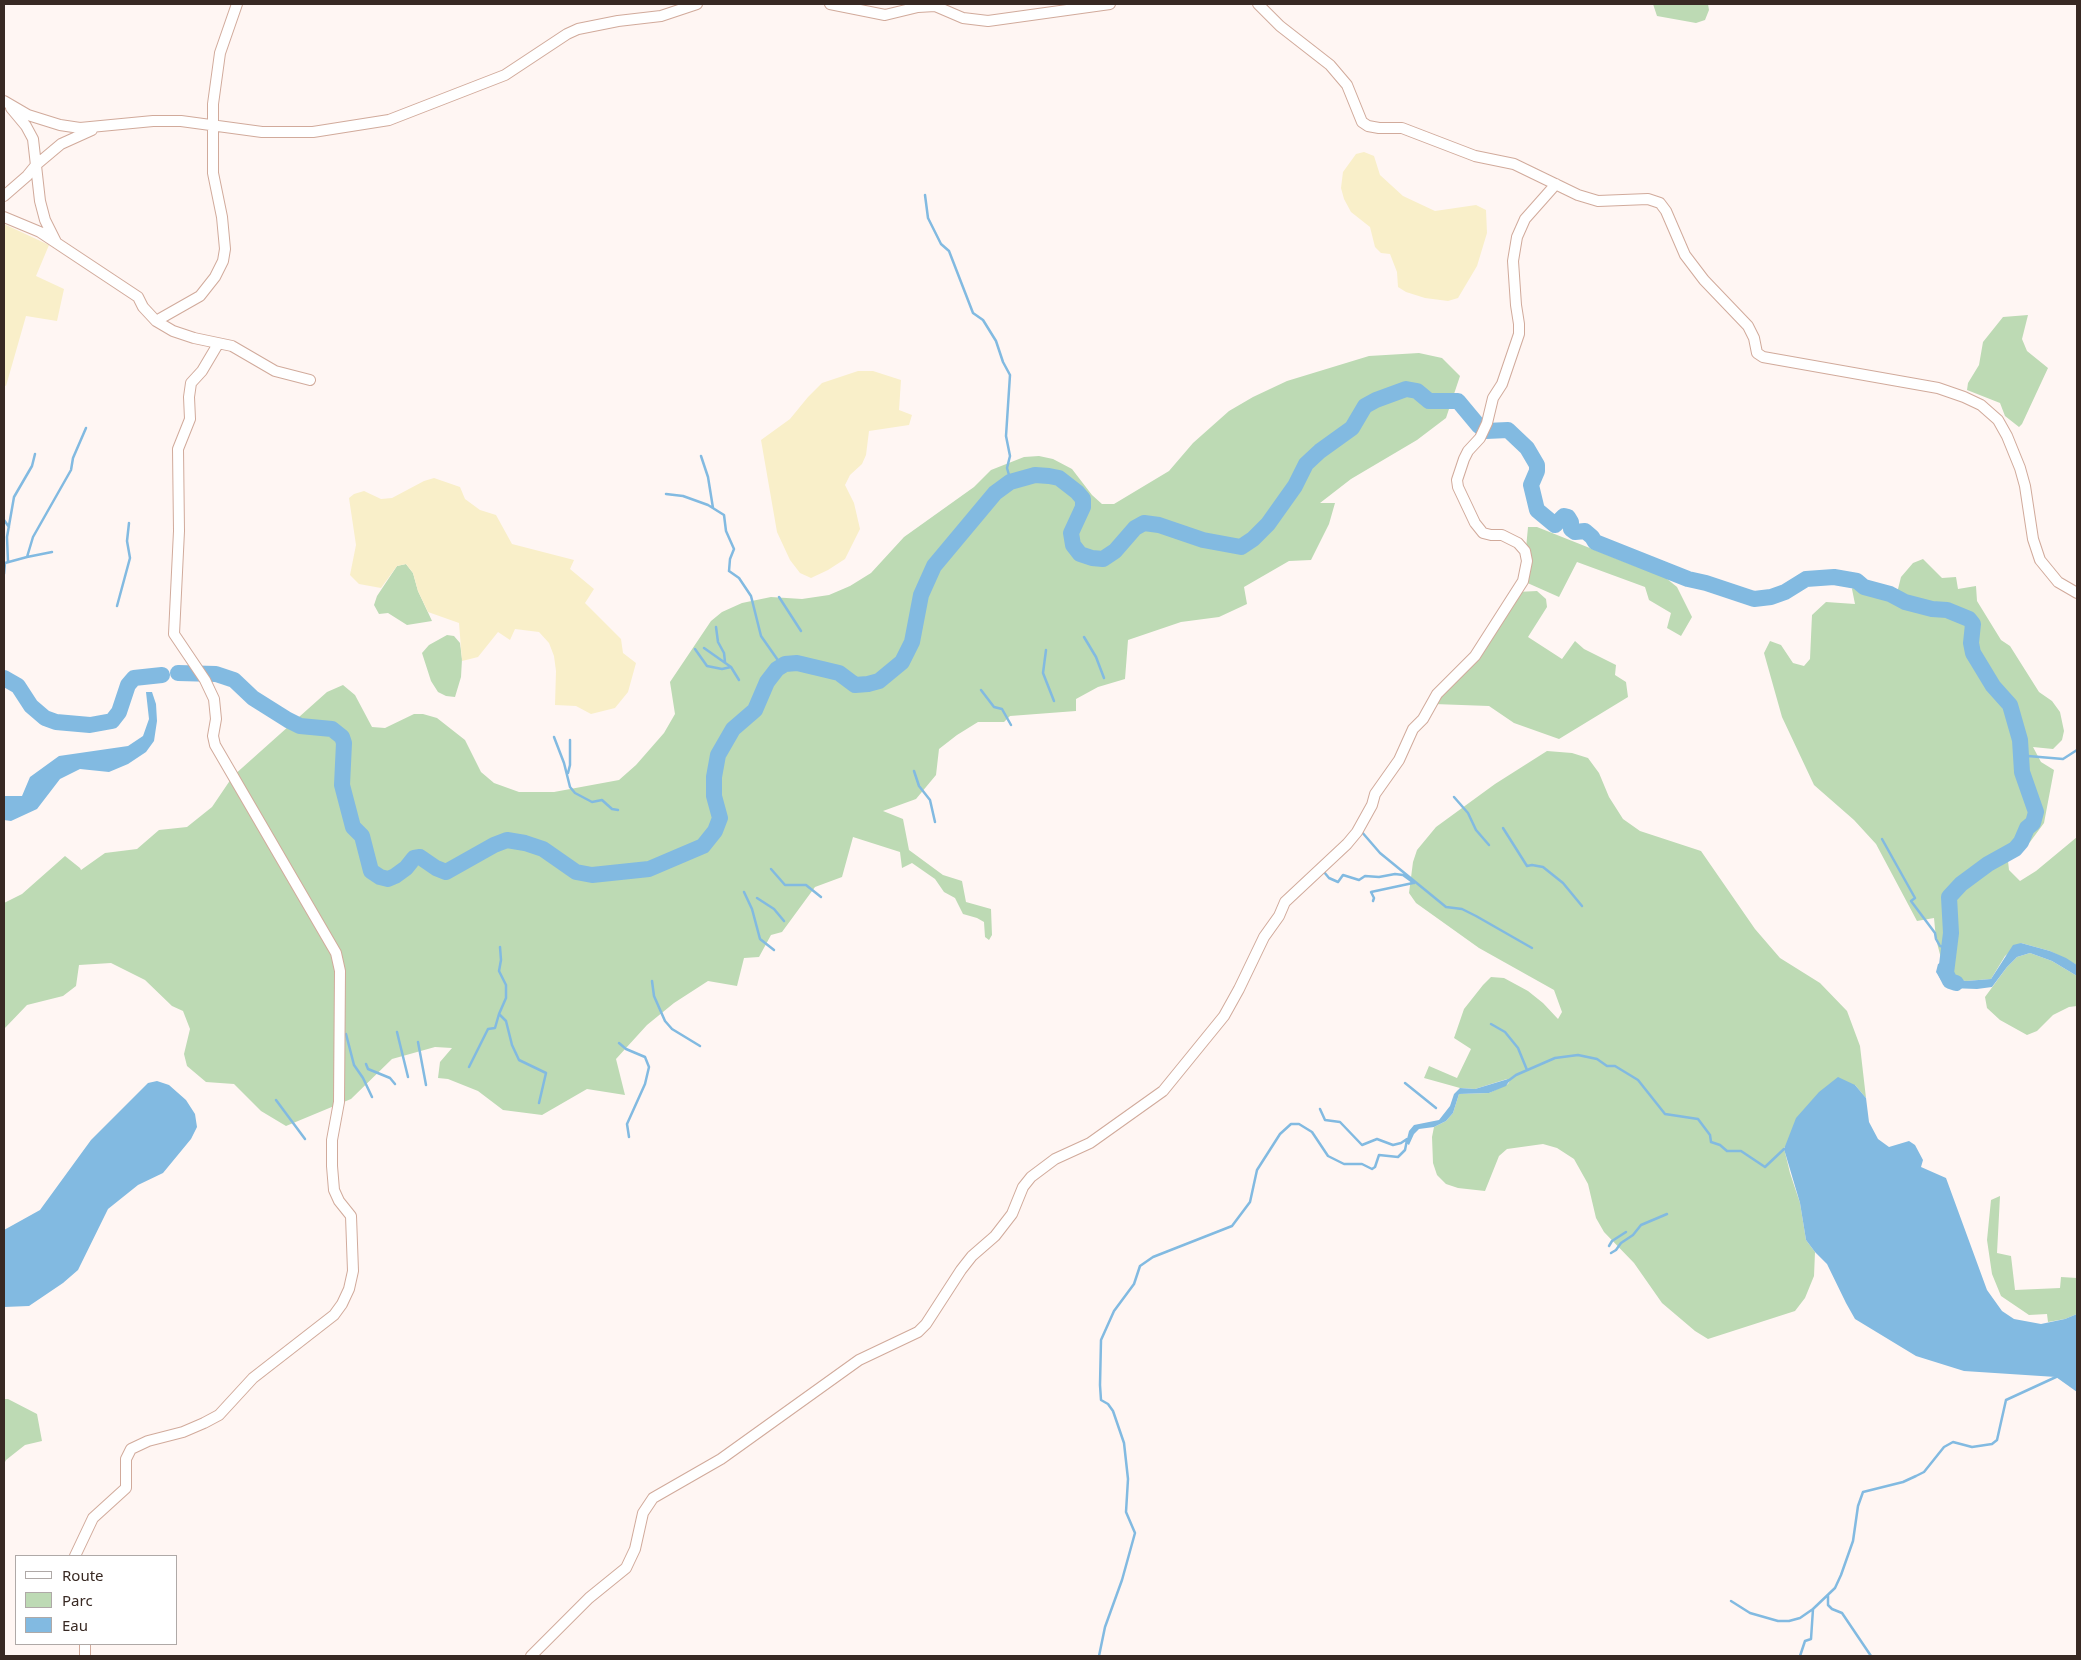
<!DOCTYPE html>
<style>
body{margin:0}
#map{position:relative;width:2081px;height:1660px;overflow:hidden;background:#fff6f3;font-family:"Noto Sans",sans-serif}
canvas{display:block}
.frame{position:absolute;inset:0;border:5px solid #382923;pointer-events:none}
.legend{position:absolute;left:15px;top:1555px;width:162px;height:90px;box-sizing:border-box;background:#fff;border:1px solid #afa9a7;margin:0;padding:6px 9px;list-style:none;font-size:15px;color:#382923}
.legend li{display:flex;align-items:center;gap:10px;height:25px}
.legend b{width:25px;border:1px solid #afa9a7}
</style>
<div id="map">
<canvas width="2081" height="1660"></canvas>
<div class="frame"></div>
<ul class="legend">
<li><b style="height:6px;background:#fff"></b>Route</li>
<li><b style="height:14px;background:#bddab4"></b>Parc</li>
<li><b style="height:14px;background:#82bae1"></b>Eau</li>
</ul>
</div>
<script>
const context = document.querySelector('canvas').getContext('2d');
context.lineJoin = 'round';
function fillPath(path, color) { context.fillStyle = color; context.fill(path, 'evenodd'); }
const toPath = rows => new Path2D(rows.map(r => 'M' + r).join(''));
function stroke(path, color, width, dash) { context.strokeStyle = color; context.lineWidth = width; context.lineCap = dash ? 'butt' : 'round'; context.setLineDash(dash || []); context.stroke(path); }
const green = toPath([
 [1653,4,1708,4,1709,10,1705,20,1696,23,1657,16],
 [2028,315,2022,339,2027,351,2048,368,2022,424,2019,427,2005,416,2000,403,1967,390,1968,383,1979,365,1983,342,2003,317],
 [1419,353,1442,358,1460,376,1446,418,1417,440,1351,479,1320,503,1335,503,1329,524,1311,560,1289,561,1244,587,1247,604,1219,617,1181,622,1128,640,1125,679,1098,687,1076,699,1076,711,1010,716,1004,722,978,722,957,735,939,749,936,775,916,799,883,811,903,819,909,850,943,875,962,881,966,902,991,909,992,935,989,940,985,937,984,922,977,918,963,914,955,898,944,892,935,879,912,863,902,868,900,852,853,837,842,877,815,887,782,932,771,935,759,957,744,958,737,986,708,981,674,1003,647,1025,616,1059,625,1095,587,1089,542,1115,503,1110,478,1091,448,1079,438,1078,440,1062,452,1048,435,1047,392,1059,351,1099,286,1126,261,1111,234,1084,206,1082,187,1066,184,1054,190,1029,183,1011,172,1006,145,980,111,963,79,965,76,986,63,996,27,1005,4,1029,4,903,22,894,65,856,80,868,81,870,105,853,137,849,159,830,187,827,212,807,233,776,327,692,343,685,355,695,372,727,385,728,414,714,423,714,437,718,465,740,481,772,494,783,519,792,554,792,619,780,636,765,664,733,675,714,670,682,711,621,722,612,742,603,771,597,802,599,829,595,850,586,871,573,904,537,974,487,991,470,1024,457,1039,456,1053,459,1072,469,1092,495,1102,504,1114,504,1169,471,1193,443,1229,411,1253,397,1287,381,1369,356],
 [1528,527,1537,527,1635,566,1661,574,1677,587,1692,617,1681,636,1667,628,1671,613,1649,600,1645,587,1577,562,1559,597,1523,581],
 [1923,559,1942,578,1956,577,1958,589,1976,586,1977,601,2001,640,2010,646,2039,692,2052,701,2060,712,2064,731,2062,740,2053,749,2033,747,2041,762,2054,770,2044,823,2030,842,2008,861,2009,870,2020,881,2036,871,2077,837,2077,965,2050,951,2021,943,2005,956,1991,979,1966,981,1956,979,1945,963,1942,962,1936,939,1934,918,1917,921,1876,844,1854,820,1814,785,1782,717,1764,653,1770,641,1781,645,1793,663,1804,666,1810,659,1812,615,1826,602,1855,604,1852,589,1857,581,1864,587,1890,594,1896,597,1901,577,1913,563],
 [406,564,413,573,418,591,432,621,407,625,388,613,379,614,374,605,377,596,397,566],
 [1537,591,1546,599,1547,607,1528,637,1562,659,1575,641,1584,649,1616,665,1615,675,1626,682,1628,697,1559,739,1514,723,1489,706,1434,704,1465,668,1517,592],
 [447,635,454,636,460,643,462,659,461,677,455,697,446,696,438,692,431,681,422,653,429,645],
 [1547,751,1572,753,1588,758,1599,773,1609,797,1623,819,1640,831,1701,851,1755,929,1780,958,1820,983,1847,1011,1860,1046,1866,1098,1855,1085,1784,1148,1790,1173,1800,1203,1806,1240,1815,1252,1814,1276,1805,1298,1795,1311,1708,1339,1695,1331,1662,1303,1634,1263,1604,1232,1596,1218,1588,1184,1574,1159,1557,1148,1543,1144,1507,1149,1499,1156,1485,1191,1458,1188,1446,1184,1437,1175,1433,1163,1432,1137,1434,1127,1446,1121,1453,1113,1459,1094,1489,1093,1508,1084,1510,1080,1507,1079,1475,1089,1460,1088,1424,1078,1429,1066,1457,1078,1471,1049,1454,1038,1464,1009,1483,985,1491,977,1504,978,1528,991,1543,1003,1558,1019,1562,1012,1554,990,1479,948,1416,903,1409,893,1413,862,1417,850,1436,827,1495,784],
 [2030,953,2052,961,2077,976,2077,1006,2069,1007,2053,1015,2037,1031,2027,1035,2000,1020,1987,1008,1985,997,2007,967,2017,957],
 [2000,1196,1997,1253,2011,1256,2015,1290,2060,1288,2061,1277,2077,1278,2077,1314,2065,1319,2048,1322,2047,1314,2029,1315,2001,1296,1992,1274,1987,1240,1991,1200],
 [4,1399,8,1399,37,1414,42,1441,25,1445,6,1460,4,1464]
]);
const sand = toPath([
 [1364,152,1374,156,1380,175,1403,196,1435,211,1476,205,1486,210,1487,233,1477,266,1458,298,1448,301,1425,298,1406,292,1398,287,1397,272,1390,254,1381,253,1375,247,1370,227,1351,212,1344,199,1341,188,1343,172,1356,154],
 [4,224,49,245,36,276,64,289,57,321,26,316,6,386,4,385],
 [858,371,873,371,901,380,899,410,912,415,909,425,869,431,866,455,862,464,850,475,845,485,854,503,860,529,845,559,828,570,811,578,800,573,790,560,777,532,761,440,790,419,808,397,822,383],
 [434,478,460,487,465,499,480,510,496,515,512,544,574,560,570,569,594,589,585,603,621,639,623,653,636,663,628,692,615,708,591,714,576,706,555,705,556,671,554,656,549,643,539,632,515,629,510,640,498,632,478,657,462,661,459,623,428,612,418,591,413,573,406,564,397,566,381,588,359,584,350,575,356,545,349,498,354,494,364,491,381,499,392,498,424,481]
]);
const water = toPath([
 [146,692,152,692,156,704,157,721,154,741,146,752,128,764,109,772,80,769,60,779,37,809,11,821,4,820,4,796,22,796,30,777,59,756,128,746,143,736,149,719],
 [2021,943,2050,951,2066,958,2077,965,2077,976,2052,961,2030,953,2017,957,2007,967,1992,987,1977,989,1950,988,1941,980,1936,972,1938,964,1942,962,1945,963,1957,979,1966,981,1991,979,2013,945],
 [1838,1077,1855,1085,1866,1098,1869,1122,1878,1139,1889,1147,1909,1141,1915,1145,1923,1160,1921,1167,1946,1178,1987,1290,2002,1311,2014,1319,2041,1324,2065,1319,2077,1314,2077,1392,2056,1377,1964,1371,1916,1356,1855,1319,1846,1303,1827,1264,1815,1252,1806,1240,1800,1203,1784,1149,1796,1118,1819,1092],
 [1508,1079,1510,1080,1506,1086,1489,1093,1459,1094,1453,1113,1446,1121,1434,1127,1419,1129,1414,1134,1409,1145,1406,1143,1409,1131,1414,1125,1439,1120,1450,1106,1454,1094,1460,1088,1475,1089],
 [157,1081,169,1085,186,1100,195,1114,197,1127,191,1139,163,1173,138,1185,108,1209,78,1270,63,1283,29,1306,4,1307,4,1230,40,1210,91,1140,148,1083]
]);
const stream = toPath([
 [925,195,928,218,941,244,949,251,973,313,983,320,996,341,1003,362,1010,375,1006,436,1010,456,1007,468,1009,475,1019,478],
 [701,456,708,477,713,508],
 [666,494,683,496,708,505,724,515,726,531,734,549,730,559,729,571,739,578,751,596,761,636,782,666],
 [4,520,9,527],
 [27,557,52,552],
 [8,562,7,537,14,497,32,466,35,454],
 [4,574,5,563,27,557,33,537,71,470,73,458,86,428],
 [779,597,801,631],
 [117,606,130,558,127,541,129,523],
 [716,627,718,642,724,653,725,662],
 [1084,637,1096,657,1104,678],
 [704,648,731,667],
 [695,649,707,666,722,669,731,667,739,680],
 [1046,650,1043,673,1054,701],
 [981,690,994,707,1002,709,1011,725],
 [554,737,564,763,570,787,575,793,592,802,602,800,612,809,618,810],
 [2021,767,2028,756,2063,759,2077,750],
 [914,771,919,786,930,800,935,822],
 [568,773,570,765,570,740],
 [1454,797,1468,813,1476,830,1489,845],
 [1503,828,1527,866,1532,865,1543,867,1563,883,1582,906],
 [1361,831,1380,853,1446,907,1462,909,1476,916,1532,948],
 [1882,839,1915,898,1911,901,1935,933,1936,939,1940,946,1950,948],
 [771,869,785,885,806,885,821,897],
 [1324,872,1329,878,1338,882,1343,875,1359,880,1365,876,1379,877,1395,874,1403,875,1414,883],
 [744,892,752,909,760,939,774,950],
 [757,898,774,909,784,921],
 [1373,901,1374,898,1371,892,1413,883],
 [500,947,501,960,499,971,506,985,506,998,499,1014,506,1021,512,1045,519,1060,546,1073,539,1103],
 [652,981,654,996,665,1021,672,1029,700,1046],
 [1491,1024,1505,1032,1518,1048,1527,1070],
 [397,1032,408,1077],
 [346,1034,354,1065,363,1078,372,1097],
 [418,1042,426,1085],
 [619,1043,626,1049,645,1057,649,1067,645,1084,627,1124,629,1137],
 [366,1064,368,1069,390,1078,395,1084],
 [469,1067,488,1029,495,1028,499,1014],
 [1508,1081,1516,1075,1555,1058,1578,1055,1597,1059,1607,1066,1615,1066,1638,1080,1665,1114,1698,1119,1710,1135,1711,1142,1720,1145,1727,1151,1741,1151,1765,1167,1784,1149],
 [1405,1083,1436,1108],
 [276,1100,305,1139],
 [1320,1109,1325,1120,1340,1122,1362,1145,1377,1139,1393,1145,1401,1143,1407,1139],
 [1609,1246,1612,1241,1626,1232],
 [1611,1253,1616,1250,1621,1243,1633,1235,1641,1225,1667,1214],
 [1828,1595,1828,1605,1832,1609,1842,1613,1871,1656],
 [1731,1601,1750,1613,1778,1621,1789,1621,1800,1618,1813,1609,1835,1588,1841,1575,1853,1541,1858,1506,1863,1492,1903,1482,1916,1476,1924,1472,1944,1447,1953,1442,1972,1447,1992,1444,1997,1440,2006,1400,2056,1377],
 [1099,1656,1105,1627,1122,1580,1135,1533,1126,1512,1128,1479,1124,1443,1113,1411,1108,1404,1101,1400,1100,1385,1101,1340,1114,1311,1134,1284,1140,1266,1153,1257,1232,1226,1250,1202,1257,1170,1280,1134,1291,1124,1299,1124,1312,1132,1328,1156,1344,1164,1362,1164,1372,1169,1375,1167,1379,1155,1398,1157,1405,1150,1407,1140],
 [1800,1656,1805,1641,1811,1639,1813,1609]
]);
const river = toPath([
 [178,673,216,674,234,680,253,698,288,720,300,726,332,729,342,737,344,743,342,785,353,827,362,836,371,871,380,877,388,879,395,876,406,868,414,858,420,857,436,868,446,872,494,845,507,840,525,843,543,849,576,872,592,875,649,869,703,846,715,831,720,818,714,796,714,777,718,755,733,729,755,710,767,682,777,669,785,664,797,663,839,673,855,685,868,684,879,681,902,662,912,642,921,595,934,566,995,493,1010,482,1035,475,1049,476,1059,478,1077,492,1083,499,1083,507,1071,533,1073,545,1080,554,1092,558,1103,559,1115,551,1135,528,1144,523,1159,525,1203,540,1241,547,1253,539,1268,524,1295,486,1306,464,1320,451,1352,428,1365,406,1376,400,1406,389,1417,391,1429,401,1458,401,1478,425,1486,431,1508,430,1527,448,1537,465,1537,471,1531,485,1537,510,1555,525,1564,516,1568,517,1571,522,1571,529,1575,532,1585,531,1592,537,1595,542,1688,579,1706,583,1754,599,1771,597,1785,592,1806,579,1834,577,1857,581,1864,587,1890,594,1905,602,1932,609,1947,610,1969,619,1973,624,1971,643,1973,653,1993,686,2010,705,2020,740,2022,772,2036,812,2033,823,2027,828,2021,842,2015,849,1988,864,1961,884,1949,897,1951,933,1946,973,1950,981,1956,983],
 [4,678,18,686,31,706,45,718,56,722,90,725,112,721,119,712,128,685,134,678,162,675]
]);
const minor = toPath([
 [830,4,885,15,918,7,935,6,963,18,988,21,1110,4],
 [1258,4,1280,26,1330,65,1347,85,1362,122,1368,126,1379,128,1402,128,1475,156,1514,164,1578,195,1598,201,1648,199,1660,203,1666,211,1685,255,1704,280,1748,326,1754,338,1757,353,1763,357,1938,388,1964,397,1981,405,1998,420,2007,436,2020,468,2025,486,2033,539,2040,560,2058,582,2077,593],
 [4,101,28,115,60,125,80,128,153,121,181,121,262,132,313,132,389,120,505,75,567,34,578,29,618,21,661,16,697,4],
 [11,108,26,126,33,139,40,201,45,220,56,242],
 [4,196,27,176,36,165,61,144,92,130],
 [4,217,40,232,138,297,143,307,156,321,173,331,194,338,232,346,275,371,310,380],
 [156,321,200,296,215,277,223,261,225,249,222,217,213,173,213,104,220,53,237,4],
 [75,1556,93,1518,126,1488,126,1459,131,1449,148,1441,183,1432,204,1423,219,1415,253,1378,334,1315,342,1304,349,1289,353,1271,351,1216,339,1201,334,1190,332,1166,332,1140,339,1102,340,971,336,953,215,745,213,736,216,719,214,699,205,680,174,634,179,531,178,449,190,419,189,397,191,383,202,371,218,344],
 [85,1644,85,1656],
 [531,1656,589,1598,626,1568,635,1549,643,1513,653,1498,721,1459,859,1360,918,1332,926,1324,961,1270,972,1256,995,1236,1012,1214,1023,1187,1031,1177,1055,1159,1090,1143,1163,1091,1224,1016,1239,989,1264,937,1279,916,1285,902,1347,844,1357,832,1372,805,1375,794,1399,760,1413,729,1423,719,1437,694,1475,656,1523,581,1527,561,1525,551,1518,543,1502,535,1491,535,1483,533,1475,523,1458,487,1457,480,1464,459,1468,451,1480,438,1487,423,1493,398,1502,384,1519,334,1519,324,1516,305,1513,261,1517,237,1525,219,1556,184]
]);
fillPath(green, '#bddab4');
fillPath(sand, '#f9efc9');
fillPath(water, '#82bae1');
stroke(stream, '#82bae1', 2.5);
stroke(river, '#82bae1', 16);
stroke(minor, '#d1aa9b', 12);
stroke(minor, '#fff', 10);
</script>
